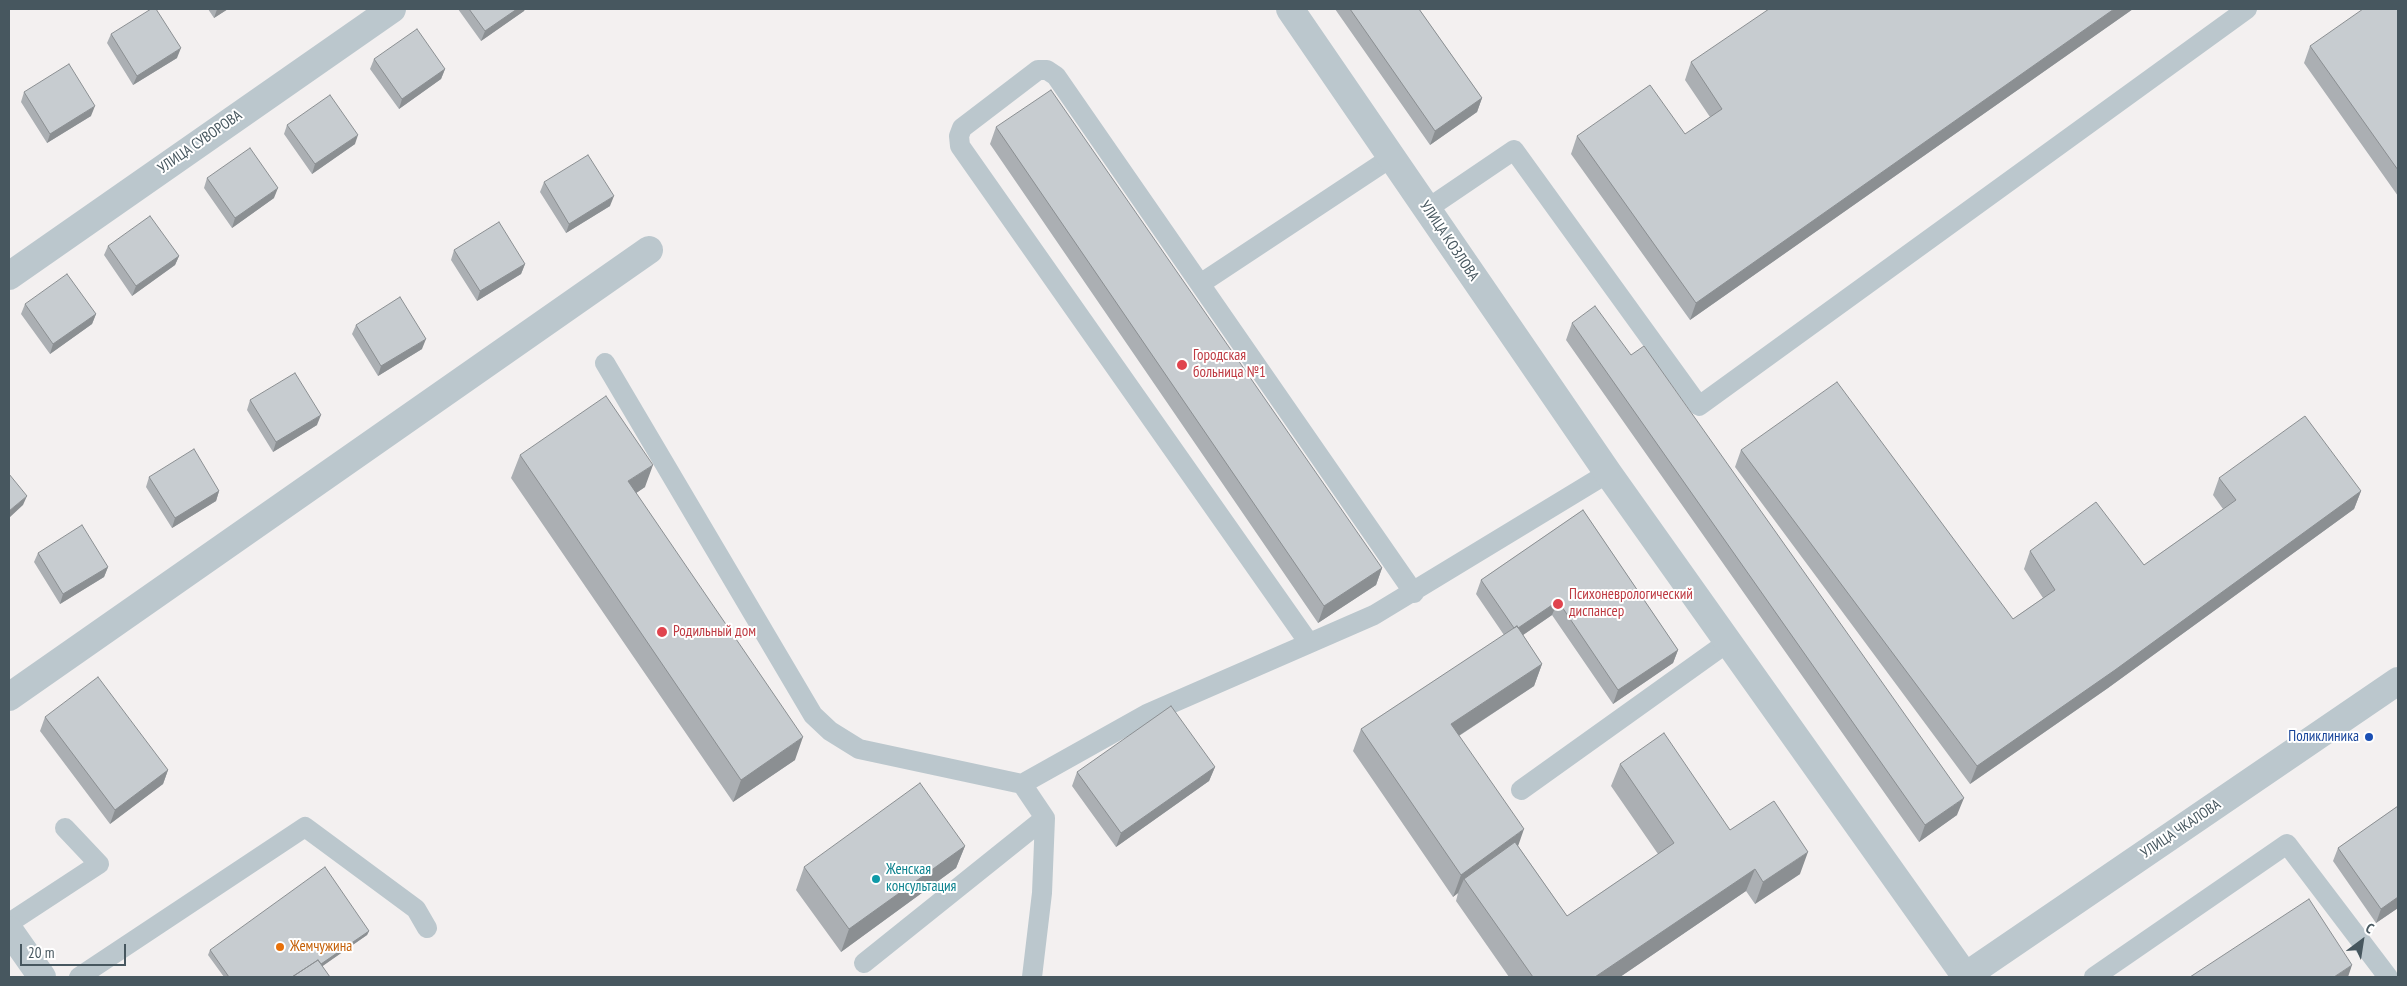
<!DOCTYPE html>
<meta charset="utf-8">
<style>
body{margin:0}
#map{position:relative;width:2407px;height:986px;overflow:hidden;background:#f3f0f0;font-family:"PT Sans Narrow",sans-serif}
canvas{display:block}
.frame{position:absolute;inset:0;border:10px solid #47575f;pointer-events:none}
.north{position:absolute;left:2337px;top:916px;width:50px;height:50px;-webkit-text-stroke:4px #fff;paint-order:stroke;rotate:31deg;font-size:14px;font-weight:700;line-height:20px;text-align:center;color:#47575f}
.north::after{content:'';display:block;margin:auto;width:18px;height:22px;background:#47575f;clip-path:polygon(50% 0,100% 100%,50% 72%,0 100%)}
.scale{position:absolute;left:20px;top:944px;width:106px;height:22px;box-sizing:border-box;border:2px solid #47575f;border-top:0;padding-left:6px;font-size:15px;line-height:18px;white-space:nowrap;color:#47575f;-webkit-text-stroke:4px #fff;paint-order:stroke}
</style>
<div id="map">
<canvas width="2407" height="986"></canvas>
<div class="frame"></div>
<div class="north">С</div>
<div class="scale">20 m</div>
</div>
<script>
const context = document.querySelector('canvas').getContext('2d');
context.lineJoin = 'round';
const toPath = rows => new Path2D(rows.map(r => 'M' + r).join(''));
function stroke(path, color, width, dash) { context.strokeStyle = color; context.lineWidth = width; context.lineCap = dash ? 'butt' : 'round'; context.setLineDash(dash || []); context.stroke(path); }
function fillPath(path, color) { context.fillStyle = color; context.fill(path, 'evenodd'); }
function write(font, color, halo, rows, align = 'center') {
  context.font = font + ' "PT Sans Narrow",sans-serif'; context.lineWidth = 4; context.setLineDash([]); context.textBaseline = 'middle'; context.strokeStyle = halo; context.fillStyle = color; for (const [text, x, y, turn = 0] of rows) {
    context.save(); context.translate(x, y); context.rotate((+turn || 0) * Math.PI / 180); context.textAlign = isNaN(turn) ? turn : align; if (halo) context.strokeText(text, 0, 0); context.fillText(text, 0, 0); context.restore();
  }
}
const service = toPath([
 [1427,209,1514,150,1699,406,2247,9],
 [1200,284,1392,157],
 [605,363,813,715,830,731,859,749,1022,784],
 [1309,643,960,146,959,136,962,128,1038,70,1047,70,1056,76,1414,593],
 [1521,790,1728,642],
 [9,923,99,864,65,828],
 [864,963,1045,818],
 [79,977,305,827,416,909,427,928],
 [1032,977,1042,893,1045,818,1022,784,1147,714,1374,615,1608,473],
 [2094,977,2287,844,2388,977]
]);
const minor = toPath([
 [1290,9,1608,473,1966,977],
 [9,276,392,9],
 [9,697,649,250]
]);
const tertiary = toPath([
 [9,930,42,977],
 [1964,977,2398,681]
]);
const wall = toPath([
 [208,9,228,9,214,18],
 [458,9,525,9,524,11,481,41],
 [1335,9,1419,9,1482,98,1477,112,1430,145],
 [2133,9,1690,320,1571,154,1577,136,1685,134,1710,117,1685,80,1691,62],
 [2398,9,2398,196,2304,63,2310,46],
 [111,34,177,58,133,85,107,43],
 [374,59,445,69,441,79,399,109,370,69],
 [24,92,91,116,47,143,21,102],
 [287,125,355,144,312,174,284,134],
 [996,127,1382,568,1376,585,1318,623,990,144],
 [207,178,274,198,232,228,204,188],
 [544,182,610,206,566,233,540,192],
 [108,246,179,256,175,265,132,296,104,255],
 [454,250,525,264,521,274,477,301,451,260],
 [25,304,96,314,92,324,50,354,21,314],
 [1572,323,1957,815,1919,842,1566,340],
 [356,325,422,349,378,376,352,334],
 [250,400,317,425,273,452,247,410],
 [1741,450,2013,619,2043,598,2024,569,2030,551,2144,565,2223,509,2213,495,2219,478,2361,491,2354,509,2108,688,1970,784,1735,467],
 [520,455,645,487,636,493,795,760,733,802,511,478],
 [149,477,219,491,216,501,172,528,146,487],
 [1583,510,1678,650,1673,663,1613,704,1552,615,1523,635,1542,664,1534,686,1459,736,1518,846,1567,916,1658,854,1611,786,1620,764,1730,830,1800,874,1755,904,1746,891,1620,977,1509,977,1456,901,1458,893,1453,897,1353,751,1361,729,1504,635,1476,594,1481,580],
 [38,553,108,567,104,577,60,604,34,562],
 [45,717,168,770,163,784,110,824,40,731],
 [1215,767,1209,781,1116,847,1072,786,1077,772],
 [2398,806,2398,908,2376,923,2333,861,2338,848],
 [965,846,956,868,841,952,796,890,804,867],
 [369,931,367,935,322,966,330,977,224,977,208,955,210,950]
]);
const shadedWall = toPath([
 [217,9,228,9,214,18],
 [517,9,525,9,524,11,481,41,485,31],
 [2114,9,2133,9,1690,320,1696,303],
 [181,48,177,58,133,85,137,76],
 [445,69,441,79,399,109,402,99],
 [1482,98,1477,112,1430,145,1435,131],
 [95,106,91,116,47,143,50,134],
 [358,135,355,144,312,174,315,164],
 [278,188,274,198,232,228,235,218],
 [614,196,610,206,566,233,569,224],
 [179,256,175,265,132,296,136,286],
 [525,264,521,274,477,301,480,291],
 [96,314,92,324,50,354,53,344],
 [426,339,422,349,378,376,381,366],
 [321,415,317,425,273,452,276,442],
 [653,465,645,487,620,504,628,481],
 [219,491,216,501,172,528,175,518],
 [2361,491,2354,509,2108,688,1970,784,1977,766],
 [27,496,23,505,9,518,9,511],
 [108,567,104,577,60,604,63,594],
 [1382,568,1376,585,1318,623,1324,606],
 [1558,601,1552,615,1510,644,1515,630],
 [1678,650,1673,663,1613,704,1618,690],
 [1542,664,1534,686,1443,746,1451,724],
 [803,737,795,760,733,802,741,780],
 [1215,767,1209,781,1116,847,1121,833],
 [168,770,163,784,110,824,115,810],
 [1964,798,1957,815,1919,842,1925,825],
 [1524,829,1516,852,1464,879,1458,893,1453,897,1461,875],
 [965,846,956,868,841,952,849,929],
 [1808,852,1800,874,1755,904,1763,882],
 [1755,869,1746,891,1620,977,1595,977],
 [2398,897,2398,908,2376,923,2381,909],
 [369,931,367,935,307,977,301,977],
 [2352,965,2348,977,2334,977]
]);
const building = toPath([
 [151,9,156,9,181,48,137,76,111,34,151,9],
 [469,9,517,9,485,31,469,9],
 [1350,9,1419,9,1482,98,1435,131,1350,9],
 [1769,9,2114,9,1696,303,1577,136,1650,85,1685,134,1722,109,1691,62,1769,9],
 [2363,9,2398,9,2398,170,2310,46,2363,9],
 [417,29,445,69,402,99,374,59,417,29],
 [69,64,95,106,50,134,24,92,69,64],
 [1051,90,1382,568,1324,606,996,127,1051,90],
 [330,95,358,135,315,164,287,125,330,95],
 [250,148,278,188,235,218,207,178,250,148],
 [588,155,614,196,569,224,544,182,588,155],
 [150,216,179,256,136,286,108,246,150,216],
 [499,222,525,264,480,291,454,250,499,222],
 [67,274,96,314,53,344,25,304,67,274],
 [400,297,426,339,381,366,356,325,400,297],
 [1595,306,1631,355,1644,346,1964,798,1925,825,1572,323,1595,306],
 [295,373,321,415,276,442,250,400,295,373],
 [1837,382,2013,619,2055,590,2030,551,2096,502,2144,565,2236,500,2219,478,2305,416,2361,491,2115,670,1977,766,1741,450,1837,382],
 [606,396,653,465,628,481,803,737,741,780,520,455,606,396],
 [194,449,219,491,175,518,149,477,194,449],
 [9,474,27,496,9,511,9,474],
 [1583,510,1678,650,1618,690,1558,601,1518,628,1517,626,1514,628,1481,580,1583,510],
 [82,525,108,567,63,594,38,553,82,525],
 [1517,626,1542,664,1451,724,1524,829,1461,875,1361,729,1517,626],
 [98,677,168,770,115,810,45,717,98,677],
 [1171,706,1215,767,1121,833,1077,772,1171,706],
 [1664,733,1730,830,1774,801,1808,852,1763,882,1755,869,1595,977,1533,977,1464,879,1515,842,1567,916,1674,843,1620,764,1664,733],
 [920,783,965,846,849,929,804,867,920,783],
 [2398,806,2398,897,2381,909,2338,848,2398,806],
 [325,867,369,931,321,964,318,960,292,977,229,977,210,950,325,867],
 [2309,899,2352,965,2334,977,2190,977,2309,899],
 [318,960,330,977,292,977,318,960]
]);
const markers = [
 [1182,365,6,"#e0444e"],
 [1558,604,6,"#e0444e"],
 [662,632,6,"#e0444e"],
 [2369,737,5,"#1a4fb4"],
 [876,879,5,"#0f9aa8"],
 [280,947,5,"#e8710a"]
];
const streetNames = [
 ["УЛИЦА СУВОРОВА",200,142,-35],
 ["УЛИЦА КОЗЛОВА",1449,241,56],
 ["УЛИЦА ЧКАЛОВА",2181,829,-34]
];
const healthNames = [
 ["Городская",1193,356],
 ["больница №1",1193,373],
 ["Психоневрологический",1569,595],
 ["диспансер",1569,612],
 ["Родильный дом",673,632]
];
const transitNames = [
 ["Поликлиника",2359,737]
];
const cultureNames = [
 ["Женская",886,870],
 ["консультация",886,887]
];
const foodNames = [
 ["Жемчужина",290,947]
];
stroke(service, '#bbc7cd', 20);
stroke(minor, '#bbc7cd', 28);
stroke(tertiary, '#bbc7cd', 28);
fillPath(wall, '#abafb3');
fillPath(shadedWall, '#8b8f92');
fillPath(building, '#c7ccd0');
stroke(building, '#8b8f92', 1);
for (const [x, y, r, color] of markers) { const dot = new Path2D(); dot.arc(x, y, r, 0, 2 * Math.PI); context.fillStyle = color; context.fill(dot); stroke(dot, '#fff', 2); }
write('15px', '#47575f', '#fff', streetNames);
write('15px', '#be3a42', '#fff', healthNames, 'left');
write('15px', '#164399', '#fff', transitNames, 'right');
write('15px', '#0d838f', '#fff', cultureNames, 'left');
write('15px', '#c56008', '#fff', foodNames, 'left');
</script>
